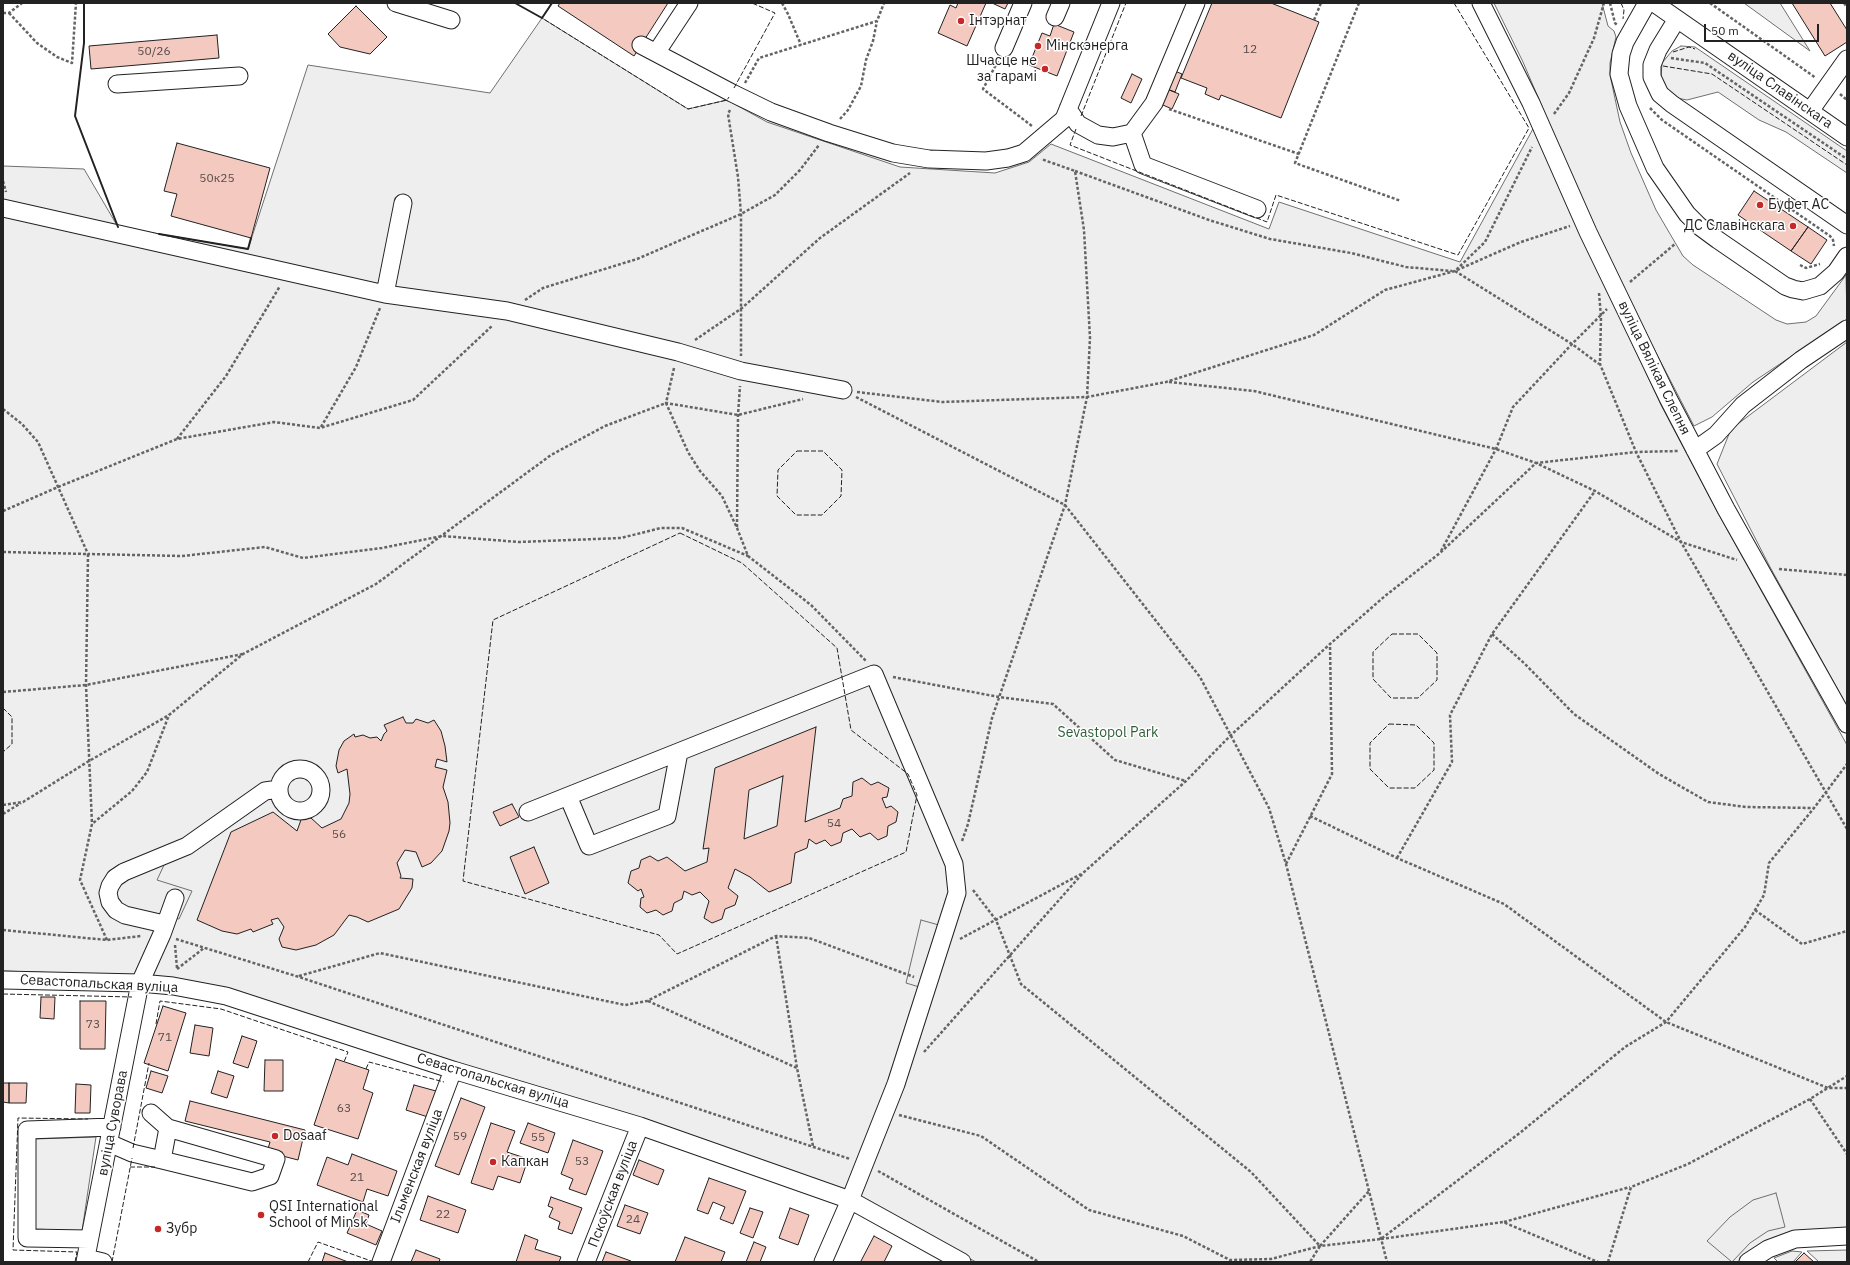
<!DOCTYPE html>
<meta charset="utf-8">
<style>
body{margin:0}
#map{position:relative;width:1850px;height:1265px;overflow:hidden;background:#fff;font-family:"IBM Plex Sans",sans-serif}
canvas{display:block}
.frame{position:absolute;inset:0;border:4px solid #222;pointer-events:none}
.scale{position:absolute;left:1704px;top:24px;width:115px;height:18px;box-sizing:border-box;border:2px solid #222;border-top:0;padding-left:5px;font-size:12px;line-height:14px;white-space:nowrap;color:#222;-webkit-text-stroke:3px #fff;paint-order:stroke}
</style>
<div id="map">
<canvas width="1850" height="1265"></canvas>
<div class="frame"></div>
<div class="scale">50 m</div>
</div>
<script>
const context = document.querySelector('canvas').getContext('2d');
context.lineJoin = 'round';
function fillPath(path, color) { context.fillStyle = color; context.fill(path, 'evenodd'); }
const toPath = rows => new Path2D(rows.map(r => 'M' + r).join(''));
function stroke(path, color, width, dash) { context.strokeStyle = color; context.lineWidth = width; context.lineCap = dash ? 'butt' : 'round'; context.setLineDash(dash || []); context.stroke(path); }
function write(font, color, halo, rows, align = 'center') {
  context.font = font + ' "IBM Plex Sans",sans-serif'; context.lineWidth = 3; context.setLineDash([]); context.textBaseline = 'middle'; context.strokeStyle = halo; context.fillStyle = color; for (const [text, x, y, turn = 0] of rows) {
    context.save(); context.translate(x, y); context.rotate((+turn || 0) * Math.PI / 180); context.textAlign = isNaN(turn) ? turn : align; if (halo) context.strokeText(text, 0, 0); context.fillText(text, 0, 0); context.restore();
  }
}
const green = toPath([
 [1494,3,1602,3,1608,26,1614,31,1616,37,1610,63,1610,75,1620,122,1631,153,1656,210,1683,256,1693,265,1776,320,1787,324,1806,322,1816,316,1846,275,1847,319,1753,382,1712,417,1694,426,1626,295,1593,226,1523,62,1494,3],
 [1744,3,1780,3,1810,51,1744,3],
 [542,18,688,109,727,100,767,122,900,167,995,173,1029,162,1051,144,1269,229,1279,202,1460,262,1534,127,1581,234,1661,405,1718,513,1847,745,1847,1228,1798,1231,1739,1262,976,1262,854,1197,150,976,3,971,3,166,84,169,118,227,248,249,308,65,490,93,542,18],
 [1681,46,1695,47,1847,151,1847,173,1786,132,1759,120,1718,92,1687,100,1677,98,1668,92,1661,78,1662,63,1672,51,1681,46],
 [1847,342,1847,706,1770,567,1717,464,1731,429,1847,342],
 [96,1137,82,1231,35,1229,34,1139,96,1137],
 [1847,1250,1847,1262,1819,1262,1807,1251,1847,1250],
 [1792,1251,1802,1252,1793,1262,1778,1262,1774,1258,1792,1251]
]);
const parking = toPath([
 [165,863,157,880,192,891,179,919,130,911,121,906,114,890,118,883,165,863],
 [921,920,946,927,926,989,906,983,921,920],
 [1776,1193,1785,1227,1768,1231,1750,1243,1732,1262,1707,1241,1730,1217,1753,1200,1776,1193]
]);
const building = toPath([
 [560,3,668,3,634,56,558,6,560,3],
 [958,3,986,3,967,46,938,33,950,5,956,8,958,3],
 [992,3,1008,3,1005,9,992,3],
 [1212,3,1271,3,1319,22,1281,118,1221,95,1219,100,1205,94,1207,88,1181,78,1212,3],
 [1792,3,1830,3,1847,30,1847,42,1825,56,1792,3],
 [356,6,387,37,370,54,340,47,328,34,356,6],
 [1054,24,1074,32,1057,76,1029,65,1042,33,1050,36,1054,24],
 [217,35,219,58,91,69,89,46,217,35],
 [1170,69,1182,74,1175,92,1162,87,1170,69],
 [1132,74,1142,79,1131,103,1121,98,1132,74],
 [1162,87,1179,94,1172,109,1156,102,1162,87],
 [177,143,270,168,251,238,171,216,177,194,164,191,177,143],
 [1754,191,1808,227,1791,251,1738,215,1754,191],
 [1808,227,1827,240,1811,264,1791,251,1808,227],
 [403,717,406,723,413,723,416,719,428,723,434,720,441,731,445,746,447,762,437,759,435,767,447,770,443,787,448,802,450,823,449,831,442,851,431,863,422,867,416,852,405,850,397,863,401,876,400,878,413,879,412,888,399,909,368,922,357,917,349,915,334,935,316,945,296,950,282,947,279,939,284,927,278,918,271,920,273,924,253,932,251,929,237,934,222,931,197,920,231,832,273,812,297,831,302,817,311,818,322,828,341,819,349,803,350,794,347,769,338,773,336,766,339,750,344,741,354,734,355,737,363,735,370,738,377,737,381,741,384,734,387,731,384,725,403,717],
 [816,727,805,822,840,808,843,799,852,796,853,782,862,778,871,785,878,782,889,788,887,797,882,798,886,808,891,806,898,812,896,822,888,826,887,836,878,840,870,833,860,837,852,829,843,833,841,842,831,846,825,840,816,844,809,839,807,848,795,853,791,883,769,892,750,877,735,869,728,888,738,896,735,905,725,909,722,919,712,923,704,918,709,901,700,892,692,895,684,891,682,899,674,903,672,911,663,915,656,910,647,913,640,907,641,898,644,897,641,889,638,891,628,883,631,871,639,868,641,860,650,856,658,861,667,857,685,871,707,862,709,848,703,849,715,768,816,727],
 [783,776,777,826,744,839,749,790,783,776],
 [512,804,519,817,500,826,493,812,512,804],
 [534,847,549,883,525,894,510,857,534,847],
 [41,997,55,997,54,1019,40,1018,41,997],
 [80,1001,106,1001,105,1049,80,1049,80,1001],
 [163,1006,186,1013,168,1071,144,1063,163,1006],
 [195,1025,213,1028,209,1056,190,1053,195,1025],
 [242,1036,257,1041,248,1068,233,1063,242,1036],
 [336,1059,369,1070,363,1089,373,1093,358,1139,314,1125,336,1059],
 [265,1060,283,1060,283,1091,264,1091,265,1060],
 [151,1071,168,1076,162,1093,146,1088,151,1071],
 [218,1071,234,1076,227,1098,211,1093,218,1071],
 [3,1083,9,1083,9,1103,3,1102,3,1083],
 [9,1083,27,1083,26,1103,9,1103,9,1083],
 [76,1084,91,1085,90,1113,75,1113,76,1084],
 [414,1085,436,1091,428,1117,406,1110,414,1085],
 [461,1098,485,1107,459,1175,435,1166,461,1098],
 [190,1101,305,1130,298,1160,267,1152,270,1142,185,1121,190,1101],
 [491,1123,515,1131,507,1152,528,1159,520,1183,498,1176,493,1190,471,1183,491,1123],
 [528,1123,555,1133,548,1153,520,1143,528,1123],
 [573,1140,603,1151,586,1195,569,1189,573,1179,561,1174,573,1140],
 [352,1154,397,1171,388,1196,367,1189,363,1202,317,1185,327,1157,348,1165,352,1154],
 [639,1160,664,1170,658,1185,633,1175,639,1160],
 [709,1178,746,1191,733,1224,720,1219,725,1207,713,1202,708,1214,697,1210,709,1178],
 [428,1196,466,1210,458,1233,420,1220,428,1196],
 [551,1197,582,1208,572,1234,558,1229,560,1222,549,1217,553,1208,548,1206,551,1197],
 [625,1205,648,1213,640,1234,617,1226,625,1205],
 [750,1208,763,1212,753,1238,740,1233,750,1208],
 [790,1208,809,1215,798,1245,779,1238,790,1208],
 [357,1210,369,1215,366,1224,382,1231,376,1245,347,1233,357,1210],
 [525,1235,538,1240,535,1249,561,1257,559,1262,516,1262,525,1235],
 [874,1236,892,1246,884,1262,862,1262,861,1261,874,1236],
 [685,1237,725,1252,721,1262,675,1262,685,1237],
 [754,1242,766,1247,760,1262,746,1262,754,1242],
 [416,1250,440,1259,439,1262,411,1262,416,1250],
 [606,1252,631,1261,631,1262,602,1262,606,1252],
 [325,1253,348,1262,322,1262,325,1253],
 [1804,1253,1814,1262,1795,1262,1804,1253]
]);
const path = toPath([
 [782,3,788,14,801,45],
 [1359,3,1295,163,1401,201],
 [1610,3,1615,23,1617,25],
 [1710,3,1816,78],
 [1844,3,1847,7],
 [3,13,9,13,22,3],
 [9,13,37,43,57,57,72,63,76,3],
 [1314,20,1321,3],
 [1671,58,1705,63,1847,159],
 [998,61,983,89,1032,126],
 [745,83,759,58,877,21,884,3],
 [1840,94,1847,100],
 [1650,108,1662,120,1830,236,1833,240,1834,246],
 [1169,109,1299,154],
 [730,110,728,114,738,177,741,214,741,356],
 [1554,114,1569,93,1594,38,1604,3],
 [840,119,848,110,861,86,866,60,873,41,877,21],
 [1075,171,1209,220,1270,239,1351,253,1406,267,1452,271],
 [3,181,6,192],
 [1800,265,1806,268,1820,264],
 [1457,270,1521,242,1570,226],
 [1455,271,1572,344,1599,364],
 [1630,282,1675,244],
 [1599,293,1601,317,1600,364,1636,452,1681,542,1847,829],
 [525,300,543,288,637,259,741,214,775,195,800,170,819,145],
 [695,340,742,308,820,238,910,173],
 [674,368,666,403,738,415,803,399],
 [1169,382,1254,391,1496,449,1536,463,1595,491,1681,542,1737,560],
 [857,392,942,402,1087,397,1166,382,1314,335,1385,290,1455,271,1485,242,1532,147],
 [856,397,1065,505,1200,677,1269,808,1286,864,1387,1262],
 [3,409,22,424,38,442,88,554,182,556,265,547,303,558,382,548,442,536,519,542,621,538,661,528,682,528,748,556],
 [321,427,356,367,380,308],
 [177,439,226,376,280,286],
 [3,511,58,487,177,439,274,422,320,428,413,400,493,325],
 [737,527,738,415,740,386],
 [1441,551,1496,449,1513,407,1572,344,1607,309],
 [3,552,88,554,86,685,92,824],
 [1779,569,1847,575],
 [1492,634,1525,664,1574,714,1659,774,1708,802,1746,807,1814,808],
 [893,677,999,697,1053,704,1115,760,1186,781],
 [3,692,86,685,243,654],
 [3,805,23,802,89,761,169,715],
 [3,814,21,803],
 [1310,816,1397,858,1504,904,1666,1022,1828,1088,1847,1088],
 [962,841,968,824,992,718,1065,505,1087,397,1090,338,1084,230,1075,171,1041,159],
 [1397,858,1452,762,1450,715,1492,634,1595,491],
 [1286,864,1332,774,1330,644],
 [973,890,996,920,1021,984,1251,1172,1320,1246,1310,1262],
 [1755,910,1802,944,1847,931],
 [3,930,107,940,141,936],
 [776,936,797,1068,813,1146],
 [176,939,299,977,850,1159],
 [960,939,1081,874],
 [107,940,80,880,92,824,132,791,147,772,169,715,243,654,376,584,551,455,605,426,666,403,688,452,700,471,722,496,737,528,748,556,811,605,866,661],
 [175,945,177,968],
 [177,969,204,948],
 [299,976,380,953,625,1005,647,1001,776,936,809,938,914,977],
 [648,1001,797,1068],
 [924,1052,1083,873,1186,781,1230,736,1330,644,1385,596,1440,553,1536,463,1636,452,1678,451],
 [1810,1099,1847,1154],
 [899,1115,981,1136,1089,1210,1183,1236,1230,1260,1271,1259,1320,1246,1381,1239,1521,1132,1625,1047,1666,1022,1745,927,1764,895,1769,863,1814,808,1847,764],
 [878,1171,1039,1262],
 [1504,1222,1630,1187],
 [1381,1239,1503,1222,1598,1262],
 [1320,1246,1369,1191],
 [1608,1262,1631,1187,1688,1164,1810,1099,1847,1076]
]);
const minor = toPath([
 [396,3,451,20],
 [1481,3,1531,103,1588,232,1668,398,1726,509,1847,724],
 [1647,3,1625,42,1621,54,1619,74,1628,106,1655,168,1687,214,1699,226,1718,240,1785,286,1793,289,1803,291,1820,286,1836,272,1847,256],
 [1654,3,1847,137],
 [1055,17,1061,3],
 [1677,19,1658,50,1652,65,1652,77,1660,94,1672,104,1847,225],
 [641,45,732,93,771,112,829,133,893,153,929,159,986,161,1008,158,1024,153,1064,119,1111,3],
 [1004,48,1023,3],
 [656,53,689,3],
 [117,84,239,76],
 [1068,109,1078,124,1098,135,1113,137,1132,133,1154,103,1196,3],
 [1810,111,1847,59],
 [1132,133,1143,165,1257,209],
 [3,208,385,294,507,311,678,352,741,371,843,390],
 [385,294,403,203],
 [1695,450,1716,435,1743,405,1801,360,1847,329],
 '279 790a21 21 0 1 1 42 0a21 21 0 1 1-42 0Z',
 [568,796,589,846,667,816,679,752],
 [528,812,874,674,954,864,957,893,896,1084,850,1200,823,1262],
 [164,924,125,915,116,910,110,902,108,893,110,886,115,878,124,872,187,846,265,791,279,789],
 [3,980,140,983,173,986,226,996,453,1070,640,1126,850,1200,962,1262],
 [151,1113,168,1128],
 [109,1143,132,1153,162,1160,252,1182,270,1176,276,1159,168,1128,162,1160],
 [89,1239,27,1238,27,1130,112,1127],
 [86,1258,103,1262],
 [85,1262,140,983,162,934,175,898],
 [381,1262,453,1070],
 [586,1262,640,1126],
 [1748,1262,1768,1249,1795,1239,1847,1236]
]);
const fence = toPath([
 [552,3,542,18,688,109,727,100,729,97],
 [1621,3,1624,10,1623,19],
 [1673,52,1689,47,1695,49],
 [1663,66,1712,74,1847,165],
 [734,88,775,13,752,3],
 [1081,116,1126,3],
 [1076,129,1070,145,1267,222,1276,195,1458,255,1529,128,1454,3],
 [797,451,823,451,842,470,841,496,822,515,796,515,777,496,778,470,797,451],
 [680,533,742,563,837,648,851,730,908,774,917,795,906,852,677,954,659,935,463,881,493,620,680,533],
 [1392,634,1418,634,1437,653,1437,680,1418,698,1391,698,1373,679,1373,652,1392,634],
 [3,708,12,717,12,744,3,752],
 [1389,724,1416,725,1434,743,1434,770,1415,788,1389,788,1370,769,1370,743,1389,724],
 [3,994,132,997],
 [156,1024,160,1001,221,1009,348,1052,344,1062],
 [366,1069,369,1062,444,1082],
 [133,1148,149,1063],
 [130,1167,155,1167],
 [75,1262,77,1252,13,1250,18,1118,88,1119],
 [112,1262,132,1158],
 [308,1262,318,1242,374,1262]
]);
const wall = toPath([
 [84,3,84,43,75,116,118,227],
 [515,3,542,18,552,3],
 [159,234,248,249,251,238]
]);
const markers = [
 [961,21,4,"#c62828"],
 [1038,46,4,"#c62828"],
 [1045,69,4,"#c62828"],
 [1760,205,4,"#c62828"],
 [1793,226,4,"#c62828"],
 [275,1136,4,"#c62828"],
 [493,1162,4,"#c62828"],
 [261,1215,4,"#c62828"],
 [158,1229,4,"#c62828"]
];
const numberNames = [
 ["12",1250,50],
 ["50/26",154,52],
 ["50к25",217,179],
 ["54",834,824],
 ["56",339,835],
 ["73",93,1025],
 ["71",165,1038],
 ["63",344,1109],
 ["59",460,1137],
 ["55",538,1138],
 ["53",582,1162],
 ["21",357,1178],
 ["22",443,1215],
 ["24",633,1220]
];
const poiNames = [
 ["Інтэрнат",969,21],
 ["Мінскэнерга",1046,46],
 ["Шчасце не",1037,61,"right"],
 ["за гарамі",1037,77,"right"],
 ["Буфет АС",1768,205],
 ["ДС Славінскага",1785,226,"right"],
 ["Dosaaf",283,1136],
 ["Капкан",501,1162],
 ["QSI International",269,1207],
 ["School of Minsk",269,1223],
 ["Зубр",166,1229]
];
const streetNames = [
 ["вуліца Славінскага",1780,90,35],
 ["вуліца Вялікая Слепня",1654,368,64],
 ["Севастопальская вуліца",99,984,3],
 ["Севастопальская вуліца",493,1081,17],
 ["вуліца Суворава",113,1123,-79],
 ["Ільменская вуліца",417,1166,-69],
 ["Пскоўская вуліца",613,1194,-69]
];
const parkNames = [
 ["Sevastopol Park",1108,733]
];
fillPath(green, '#eee');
stroke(green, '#6f6f6f', 1);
fillPath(parking, '#ededed');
stroke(parking, '#6f6f6f', 1);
fillPath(building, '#f3c9c0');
stroke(building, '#222', 1);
stroke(minor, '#222', 19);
stroke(path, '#646464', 2.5, [3, 2]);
stroke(minor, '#fff', 17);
stroke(fence, '#222', 1, [5, 2]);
stroke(wall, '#222', 2);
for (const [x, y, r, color] of markers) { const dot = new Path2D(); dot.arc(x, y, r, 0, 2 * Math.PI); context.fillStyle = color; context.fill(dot); stroke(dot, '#fff', 1.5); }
write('12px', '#564c4a', null, numberNames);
write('14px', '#222', '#fff', poiNames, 'left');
write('14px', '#222', '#fff', streetNames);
write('14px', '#2f5e38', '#fff', parkNames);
</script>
